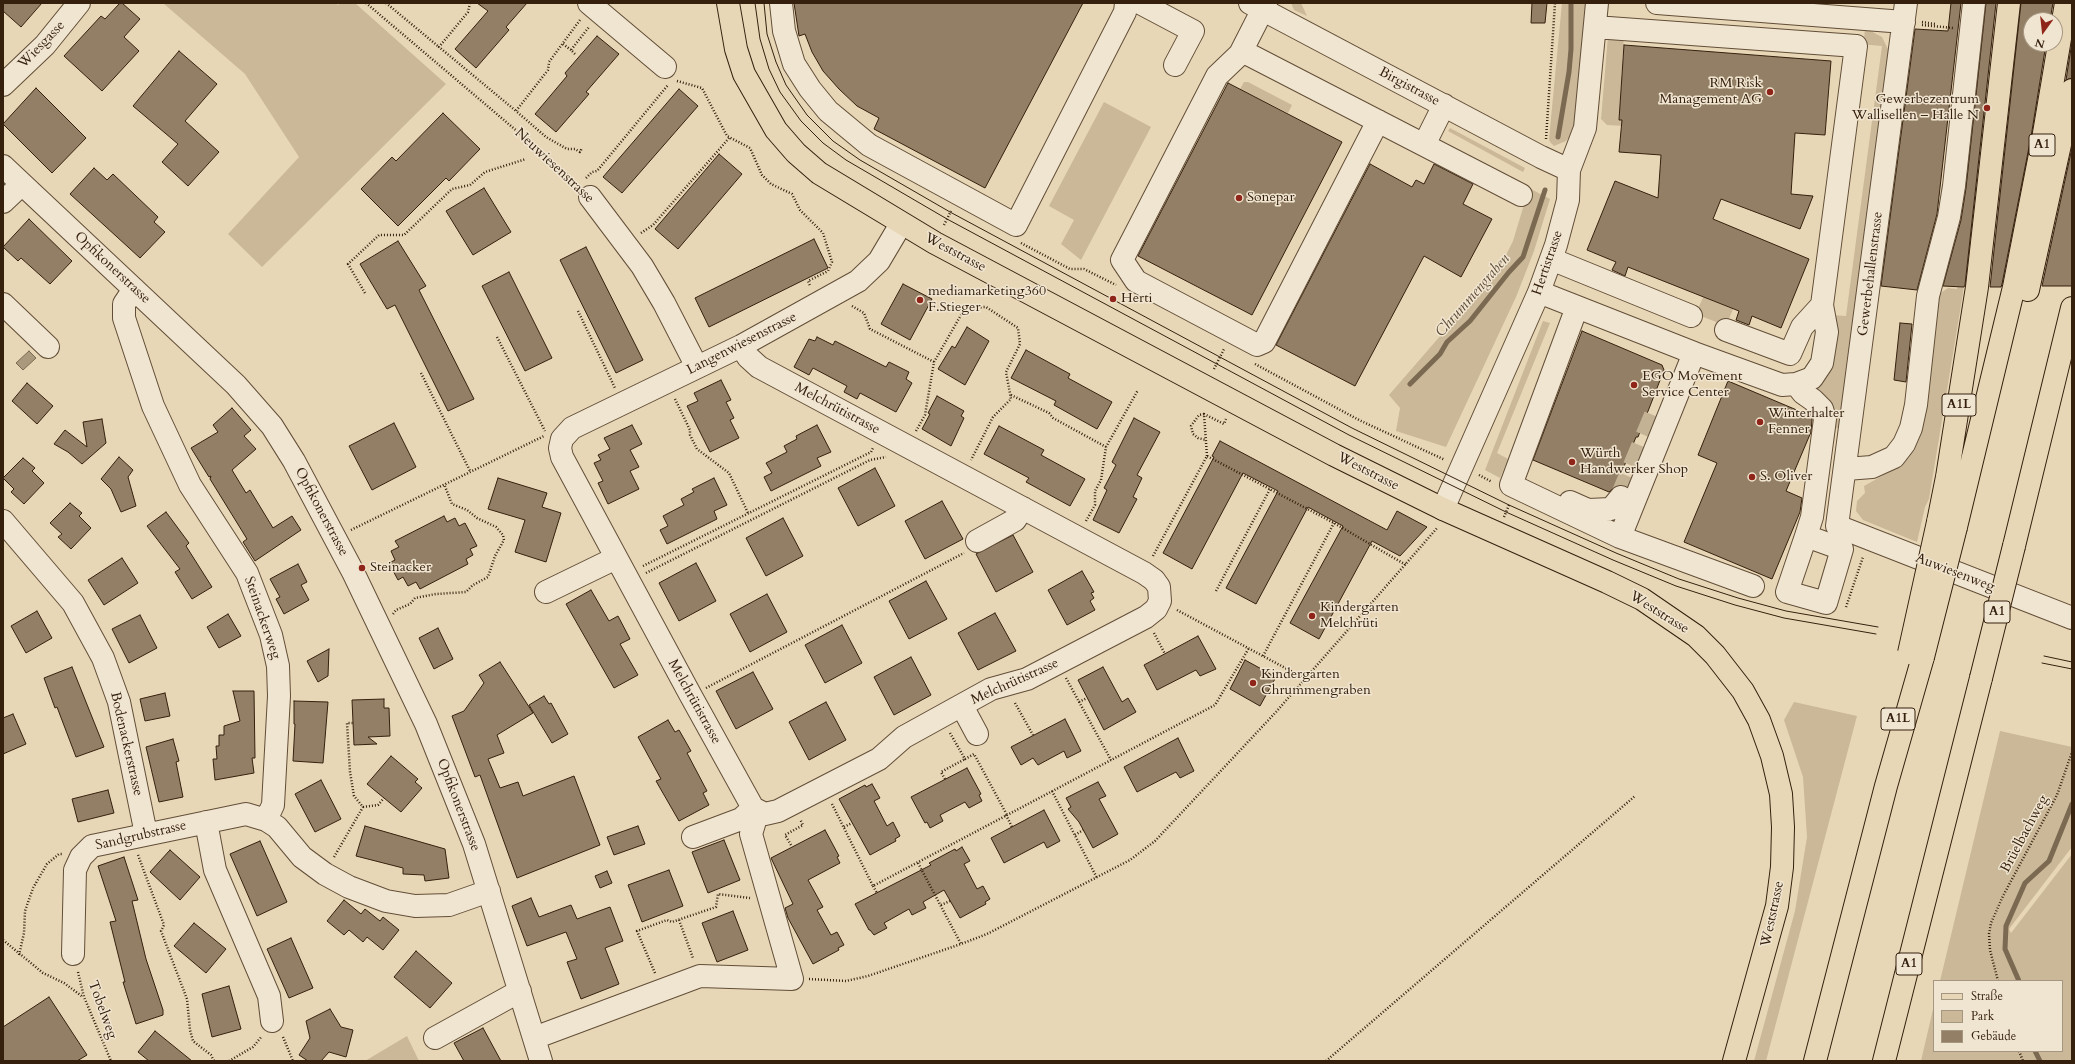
<!DOCTYPE html>
<meta charset="utf-8">
<style>
body{margin:0}
#map{position:relative;width:2075px;height:1064px;overflow:hidden;background:#e8d7b6;font-family:Cardo,serif}
canvas{display:block}
.frame{position:absolute;inset:0;border:4px solid #35200e;pointer-events:none}
.legend{position:absolute;left:1933px;top:980px;width:130px;height:72px;box-sizing:border-box;background:#f0e5d0;border:1px solid #a59682;margin:0;padding:5px 7px;list-style:none;font-size:12px;color:#35200e}
.legend li{display:flex;align-items:center;gap:8px;height:20px}
.legend b{width:20px;border:1px solid #a59682}
.north{position:absolute;left:2023px;top:12px;width:40px;height:40px;box-sizing:border-box;background:#f0e5d0;border:1px solid #a59682;border-radius:50%;rotate:195deg;font-size:11px;font-weight:700;line-height:16px;text-align:center;color:#35200e}
.north::after{content:'';display:block;margin:auto;width:14px;height:18px;background:#8f2418;clip-path:polygon(50% 0,100% 100%,50% 72%,0 100%)}
</style>
<div id="map">
<canvas width="2075" height="1064"></canvas>
<div class="frame"></div>
<ul class="legend">
<li><b style="height:5px;background:#e8d7b6"></b>Straße</li>
<li><b style="height:11px;background:#cab899"></b>Park</li>
<li><b style="height:11px;background:#927f65"></b>Gebäude</li>
</ul>
<div class="north">N</div>
</div>
<script>
const context = document.querySelector('canvas').getContext('2d');
context.lineJoin = 'round';
function fillPath(path, color) { context.fillStyle = color; context.fill(path, 'evenodd'); }
const toPath = rows => new Path2D(rows.map(r => 'M' + r).join(''));
function stroke(path, color, width, dash) { context.strokeStyle = color; context.lineWidth = width; context.lineCap = dash ? 'butt' : 'round'; context.setLineDash(dash || []); context.stroke(path); }
function write(font, color, halo, rows, align = 'center') {
  context.font = font + ' Cardo,serif'; context.lineWidth = 3; context.setLineDash([]); context.textBaseline = 'middle'; context.strokeStyle = halo; context.fillStyle = color; for (const [text, x, y, turn = 0] of rows) {
    context.save(); context.translate(x, y); context.rotate((+turn || 0) * Math.PI / 180); context.textAlign = isNaN(turn) ? turn : align; if (halo) context.strokeText(text, 0, 0); context.fillText(text, 0, 0); context.restore();
  }
}
const green = toPath([
 [163,3,336,3,338,5,340,3,355,3,446,84,262,267,228,234,299,157,245,74],
 [1291,3,1301,3,1307,16,1294,10],
 [1562,3,1588,3,1578,116,1571,135,1566,141,1554,146,1550,142,1549,139],
 [1865,28,1882,37,1888,49,1890,62,1841,429,1836,428,1834,443,1829,442,1809,390,1832,315,1846,316,1882,46,1859,44,1864,40],
 [1624,34,1619,120,1625,120,1624,126,1607,125,1601,119,1608,36],
 [1244,82,1248,82,1292,105,1288,113,1240,89],
 [1104,102,1151,127,1081,260,1061,244,1074,220,1049,206],
 [1450,128,1525,168,1523,172,1448,131],
 [1529,188,1550,199,1534,251,1516,297,1446,447,1396,431,1400,408,1389,395,1500,267,1513,241],
 [1967,195,1968,240,1963,293,1929,499,1925,507,1917,542,1863,520,1856,511,1857,501,1865,493,1864,486,1889,472,1905,459,1936,296,1948,288,1957,289],
 [1703,297,1733,309,1726,326,1696,314],
 [1543,321,1550,323,1497,453,1508,459,1500,478,1485,470],
 [1794,702,1857,716,1766,1061,1754,1061,1795,911,1807,837,1803,777,1784,720],
 [2000,731,2072,747,2072,847,2009,929,2011,933,2072,854,2072,1061,1921,1061,1934,1005,1934,1051,2062,1051,2062,981,2022,981,2021,979,2021,981,1940,981],
 [407,1036,419,1061,365,1061]
]);
const water = toPath([
 [29,351,36,358,23,370,16,363,29,351]
]);
const stream = toPath([
 [1558,137,1569,72,1571,49,1571,3],
 [1410,384,1440,354,1447,342,1470,321,1509,272,1523,257,1545,190],
 [2019,981,2005,949,2006,926,2025,883,2049,861,2072,804],
 [2035,1051,2040,1061]
]);
const building = toPath([
 [3,3,42,3,21,27,3,11,3,3],
 [120,3,122,3,140,19,124,37,139,51,102,91,64,56,101,16,105,19,120,3],
 [477,3,527,3,506,27,509,30,476,68,455,49,488,11,477,3],
 [794,3,1083,3,985,188,874,129,879,118,857,106,839,89,823,71,812,52,805,34,799,36,794,3],
 [1532,3,1547,3,1545,23,1531,23,1532,3],
 [1951,3,1961,3,1937,214,1917,290,1881,286,1915,29,1948,31,1951,3],
 [1986,3,1996,3,1965,285,1964,287,1943,286,1961,220,1966,188,1986,3],
 [2021,3,2053,3,2050,20,2031,20,2031,44,2046,44,2031,137,2002,284,2001,287,1990,287,2021,3],
 [597,36,619,54,586,92,589,94,556,132,535,114,567,76,565,73,597,36],
 [2072,42,2072,78,2066,80,2072,42],
 [1624,45,1831,61,1825,135,1795,133,1791,194,1813,196,1800,229,1721,199,1713,219,1809,259,1781,328,1752,316,1749,325,1736,320,1739,311,1628,267,1625,276,1612,270,1616,262,1587,250,1615,181,1658,198,1661,155,1619,152,1622,120,1619,120,1624,45],
 [179,51,217,84,185,121,219,152,188,186,162,162,178,144,133,106,179,51],
 [1228,83,1342,142,1252,315,1138,256,1228,83],
 [36,88,86,138,52,173,3,124,36,88],
 [679,89,698,106,622,193,603,177,679,89],
 [443,113,480,149,449,181,446,178,398,226,361,189,392,157,396,161,443,113],
 [2072,148,2072,286,2042,286,2072,148],
 [719,154,742,174,678,249,655,229,719,154],
 [1370,164,1412,187,1416,180,1424,184,1434,164,1473,184,1463,204,1492,219,1461,277,1424,256,1355,386,1276,345,1370,164],
 [94,168,107,180,113,174,158,217,154,222,165,232,140,258,70,194,94,168],
 [484,188,511,232,473,255,446,211,484,188],
 [29,219,72,261,50,284,21,258,18,261,3,247,29,219],
 [814,239,828,268,709,327,695,298,814,239],
 [398,241,426,286,419,290,474,399,448,411,395,305,387,309,360,264,398,241],
 [586,247,643,360,616,373,560,260,586,247],
 [509,272,552,358,525,371,482,286,509,272],
 [903,284,932,299,910,340,881,324,903,284],
 [1900,323,1912,324,1906,382,1894,380,1900,323],
 [967,327,989,341,965,385,938,369,952,346,955,348,967,327],
 [1582,331,1662,365,1664,370,1638,437,1636,437,1616,486,1609,492,1533,460,1582,331],
 [817,337,833,345,835,341,886,367,889,362,909,372,906,379,912,383,896,412,860,393,857,399,844,392,847,386,813,368,809,375,794,367,809,339,815,341,817,337],
 [1026,350,1070,374,1068,378,1112,402,1097,429,1054,405,1056,401,1011,378,1026,350],
 [721,380,731,400,726,402,734,418,730,420,739,438,710,452,687,406,698,401,694,393,721,380],
 [1728,381,1811,416,1812,420,1811,432,1786,491,1802,498,1800,512,1772,579,1684,542,1717,463,1698,455,1728,381],
 [27,383,53,406,37,424,12,401,27,383],
 [937,396,964,411,961,416,964,418,951,446,922,429,930,414,928,413,937,396],
 [232,408,251,430,244,436,256,449,232,470,246,493,250,490,273,528,292,516,301,530,255,561,243,542,247,539,210,479,211,476,209,477,191,448,218,432,213,425,232,408],
 [1134,418,1160,432,1137,475,1142,478,1133,497,1137,499,1119,533,1093,520,1107,490,1104,488,1116,465,1112,462,1134,418],
 [102,419,106,443,82,464,68,452,54,444,65,430,87,447,83,422,102,419],
 [394,423,416,467,372,490,349,446,394,423],
 [632,425,642,444,630,450,639,467,630,471,639,489,608,504,598,483,603,481,594,463,601,460,598,455,610,449,604,438,632,425],
 [817,425,831,452,817,458,821,466,771,491,764,477,772,473,766,463,787,452,784,446,797,439,796,436,817,425],
 [999,426,1044,450,1041,455,1085,479,1070,506,1026,482,1029,478,984,454,999,426],
 [1220,441,1387,530,1397,511,1427,527,1400,556,1372,541,1319,639,1290,623,1343,526,1308,507,1256,604,1226,588,1278,491,1243,473,1192,569,1163,553,1214,457,1212,456,1220,441],
 [119,457,133,470,128,477,136,506,121,512,111,489,101,479,119,457],
 [23,458,35,468,32,471,44,483,24,504,11,492,14,489,3,478,23,458],
 [875,468,895,506,858,526,838,488,875,468],
 [498,478,547,493,542,507,561,513,546,562,515,552,525,520,488,509,498,478],
 [714,478,727,505,714,511,717,519,667,544,660,530,668,526,663,516,684,505,681,499,694,492,692,489,714,478],
 [942,501,963,539,925,559,905,521,942,501],
 [70,503,82,513,79,516,91,528,71,549,58,537,62,534,50,523,70,503],
 [166,512,189,543,186,546,212,587,192,599,175,572,180,569,147,526,166,512],
 [444,516,447,522,455,518,459,526,465,523,477,546,470,549,473,555,466,559,468,564,420,589,416,582,408,586,403,577,398,580,389,563,395,560,391,551,399,547,395,541,444,516],
 [783,518,803,556,766,576,746,538,783,518],
 [1013,535,1033,572,996,592,976,554,1013,535],
 [122,558,138,583,104,605,88,580,122,558],
 [696,563,716,601,679,621,659,583,696,563],
 [298,564,307,582,301,585,309,600,284,614,276,599,280,597,270,579,298,564],
 [1082,571,1094,592,1091,593,1094,598,1090,601,1095,610,1067,625,1048,590,1082,571],
 [926,581,947,619,909,639,889,601,926,581],
 [591,590,609,621,618,616,630,639,620,644,638,675,614,688,566,604,591,590],
 [767,594,787,632,750,652,730,614,767,594],
 [37,611,52,638,26,653,11,626,37,611],
 [995,613,1016,651,978,670,958,633,995,613],
 [228,614,241,636,219,648,207,627,228,614],
 [140,615,157,648,129,663,112,629,140,615],
 [842,625,862,663,825,683,805,645,842,625],
 [438,628,453,659,434,669,419,638,438,628],
 [1198,636,1216,669,1200,676,1196,670,1157,690,1144,665,1198,636],
 [329,649,328,676,318,682,307,661,329,649],
 [911,657,931,695,894,715,874,677,911,657],
 [1245,660,1276,677,1260,706,1230,689,1245,660],
 [500,662,533,713,497,735,504,753,488,759,500,788,518,782,523,796,574,776,600,845,517,878,480,775,475,777,452,716,464,711,484,683,479,675,500,662],
 [72,667,104,747,76,757,57,707,55,708,44,678,72,667],
 [1103,667,1122,702,1128,698,1136,712,1104,730,1078,680,1103,667],
 [753,672,773,709,736,729,716,691,753,672],
 [233,691,254,691,255,758,252,758,254,773,215,780,213,759,217,759,216,746,219,746,219,735,224,735,224,726,240,721,233,691],
 [165,693,170,716,145,721,140,699,165,693],
 [544,696,549,704,551,703,568,734,552,743,529,705,544,696],
 [384,699,384,708,389,708,390,736,368,737,377,744,354,745,352,700,384,699],
 [294,701,328,702,323,763,293,761,295,724,294,724,294,701],
 [826,702,846,740,809,760,789,722,826,702],
 [13,714,26,744,3,754,3,718,13,714],
 [1065,719,1081,751,1067,758,1064,751,1038,765,1033,758,1021,765,1011,747,1065,719],
 [668,720,675,732,679,730,691,751,687,753,707,791,703,793,709,805,679,821,656,781,661,779,638,737,668,720],
 [1178,738,1194,771,1180,778,1176,772,1137,792,1124,767,1178,738],
 [173,739,179,761,176,762,183,797,159,802,146,747,173,739],
 [391,756,418,779,415,782,422,788,401,812,367,784,391,756],
 [967,768,981,794,979,795,982,801,969,808,965,802,940,815,943,821,930,828,927,822,925,823,911,797,967,768],
 [321,780,341,819,315,832,295,794,321,780],
 [1098,782,1106,796,1099,799,1118,834,1093,848,1079,822,1068,809,1071,807,1066,798,1098,782],
 [872,784,880,798,874,801,887,826,893,822,900,836,895,839,896,841,870,855,839,799,865,785,866,787,872,784],
 [108,790,114,813,78,822,72,799,108,790],
 [1044,810,1060,841,1047,848,1044,842,1004,863,991,838,1044,810],
 [365,826,445,849,449,878,425,881,424,875,403,874,403,868,356,856,365,826],
 [638,826,645,844,614,855,607,837,638,826],
 [825,830,839,856,837,857,840,863,808,880,823,907,817,910,831,935,837,932,844,945,838,948,839,950,813,964,788,918,785,908,793,904,771,858,825,830],
 [724,840,740,880,708,893,692,852,724,840],
 [260,841,287,902,257,916,230,854,260,841],
 [962,847,970,861,964,864,977,889,983,886,990,899,985,902,986,904,960,918,944,890,923,902,926,908,912,915,909,909,884,923,887,928,874,935,870,930,869,930,855,904,931,865,929,863,955,849,956,851,962,847],
 [170,850,200,877,180,900,150,872,170,850],
 [124,857,138,900,132,901,146,959,163,1010,163,1015,136,1024,123,982,125,982,110,922,116,921,98,866,124,857],
 [669,870,683,906,642,922,628,885,669,870],
 [607,871,612,883,600,888,595,876,607,871],
 [531,898,539,917,571,905,577,919,610,907,623,941,605,948,619,984,581,999,567,962,577,959,566,932,527,946,512,906,531,898],
 [344,900,361,914,365,909,380,921,383,917,399,930,383,950,367,937,363,942,349,930,344,935,327,921,344,900],
 [733,911,748,950,717,962,702,923,733,911],
 [194,923,226,949,206,973,174,946,194,923],
 [291,938,313,988,289,998,267,949,291,938],
 [416,951,452,983,430,1008,394,977,416,951],
 [229,986,241,1029,212,1037,202,994,229,986],
 [49,997,87,1055,77,1061,3,1061,3,1027,49,997],
 [330,1009,341,1027,353,1030,346,1057,329,1052,321,1061,308,1061,299,1055,310,1038,306,1021,330,1009],
 [483,1028,501,1061,464,1061,454,1043,483,1028],
 [155,1031,192,1061,149,1061,138,1052,155,1031]
]);
const minorTunnel = toPath([
 [1621,497,1658,408]
]);
const path = toPath([
 [366,3,551,160,577,184],
 [386,3,439,47],
 [470,3,468,12,439,47,516,111],
 [580,20,549,62,548,70,516,111,546,137,567,149,575,149,580,152,582,148],
 [1922,22,1935,24],
 [1922,25,1953,28],
 [563,44,571,50],
 [575,54,571,50,589,27],
 [677,81,702,88,727,136,750,148,762,175,771,184,792,194,800,210,823,233,832,262,828,271,808,281,810,286],
 [1546,139,1555,3],
 [586,178,592,172,597,171,668,85],
 [944,225,951,211],
 [641,233,653,225,730,137],
 [1021,243,1070,269,1084,269,1116,285],
 [365,293,348,264,379,235,404,235,452,189,470,185,485,172,526,159],
 [852,306,864,313,870,329,934,362],
 [578,311,615,388],
 [497,337,545,431],
 [1255,364,1359,420,1445,460],
 [1214,369,1224,349],
 [421,373,470,471],
 [1011,395,1049,413,1053,418,1106,447],
 [675,399,690,430,690,435,697,449,729,473,748,513],
 [1204,414,1199,415,1191,426,1193,434,1198,438,1206,440],
 [916,431,925,415,934,362,965,308,986,307,1018,328,1020,344,1006,372,1011,399,993,417,971,460],
 [1207,456,1204,414,1224,424,1226,419],
 [1479,475,1492,482],
 [1504,517,1509,505],
 [1086,521,1095,505,1095,491,1101,480,1106,447,1138,390],
 [351,530,544,436],
 [1153,556,1207,456,1334,523,1406,565],
 [643,566,871,452,873,448],
 [646,573,870,460,886,457],
 [1216,591,1270,489],
 [1846,607,1863,557],
 [1177,610,1304,678],
 [393,614,396,610,410,604,415,598,436,594,466,592,473,585,488,577,495,556,504,540,503,535,496,527,477,518,467,510,452,504,444,484],
 [1154,633,1165,654],
 [1263,656,1334,523],
 [1066,678,1111,760],
 [706,688,964,553],
 [1079,702,1087,698],
 [1015,703,1033,735],
 [950,733,965,759,974,754,1007,815],
 [945,779,941,772,965,759],
 [1052,791,1097,878],
 [832,804,873,886,1215,705,1249,648],
 [363,807,378,805,384,798],
 [1006,815,1012,827],
 [844,827,852,823],
 [1075,835,1083,830],
 [791,845,785,835,803,825,800,819],
 [138,855,164,925,161,931,187,999,190,1030,193,1041,211,1055,214,1061],
 [334,857,363,807,354,796,350,772,347,723,353,723],
 [918,863,961,944],
 [873,886,877,893],
 [941,905,950,901],
 [679,920,693,958],
 [3,940,43,973,64,983,83,997],
 [19,955,24,933,25,911,33,888,47,864,59,854,62,854],
 [78,972,84,997,111,1061],
 [655,973,637,931,667,920,672,922,716,907,718,894,750,898],
 [809,979,846,981,868,976,961,944,987,934,1130,860,1155,841,1276,712,1438,527],
 [1998,981,1990,950,1989,934,1991,923,2003,896,2057,795,2072,752],
 [283,1037,293,1061],
 [2019,1051,2023,1061],
 [229,1061,253,1047,262,1036],
 [1326,1061,1635,796]
]);
const minor = toPath([
 [589,3,665,67],
 [781,3,784,31,794,64,810,89,828,111,869,145,1016,225,1125,12,1126,3],
 [1140,3,1193,31,1175,65],
 [1250,3,1541,157,1569,170],
 [1266,3,1240,54,1217,76,1122,260,1136,281,1257,345,1264,342,1378,121],
 [1657,3,1904,22],
 [1906,3,1837,526,2072,618],
 [1242,51,1521,195],
 [3,85,45,45,79,3],
 [1424,145,1444,105],
 [3,166,236,385,272,426,294,461,353,572,426,724,474,844,541,1061],
 [590,197,642,266,664,303,697,367],
 [3,202,22,184],
 [1551,259,1691,316],
 [134,289,124,304,124,318,153,406,190,485,247,573,271,635,278,666,279,696,273,805,266,820],
 [1539,292,1694,353,1782,385,1796,384,1812,378,1822,363,1827,332,1822,305,1856,46,1595,27],
 [3,304,48,347],
 [1577,307,1511,485,1620,537],
 [1726,330,1790,354,1802,327,1822,305],
 [741,346,748,357,759,367,1144,573,1154,580,1159,587,1160,601,1156,609,1146,617,1027,679,991,689,904,737,879,759,778,811,765,814,753,808,691,696,562,457,560,448,562,439,572,428,741,346,858,281,879,261,901,224],
 [1694,353,1620,537,1753,586],
 [1796,384,1803,393,1813,400,1822,409,1825,419,1812,517,1806,536,1787,592,1826,603,1842,549,1806,536],
 [1846,469,1872,467,1894,457,1904,444,1911,428,1916,405,1928,296,1949,217,1954,186,1974,3],
 [1570,502,1588,510,1611,509,1621,497],
 [1443,509,1539,292,1556,245,1568,200,1569,170,1585,128,1597,3],
 [3,521,73,603,103,658,119,702,146,834],
 [977,541,1015,520,1023,508],
 [546,592,616,558],
 [962,706,977,734],
 [206,822,215,870,269,996,272,1021],
 [693,837,741,819,753,808],
 [73,954,75,870,81,857,92,846,246,814,266,820,277,827,302,857,325,874,349,887,386,901,415,906,449,905,489,891],
 [435,1038,520,991],
 [534,1038,700,976,792,979,751,834,758,811]
]);
const major = toPath([
 [728,3,736,49,744,74,776,130,796,153,819,173,935,243,1334,455,1443,509,1607,582,1642,599,1696,636,1715,655,1743,691,1759,720,1772,756,1781,794,1783,827,1782,867,1777,906,1734,1061]
]);
const highway = toPath([
 [2028,290,2072,90],
 [1938,522,1947,477,1977,287,2009,3],
 [1956,527,2014,287,2043,139,2066,3],
 [2014,546,2072,308],
 [1815,1061,1886,786,1923,657],
 [1884,1061,1981,678]
]);
const tram = toPath([
 [755,3,760,39,769,69,780,92,801,121,823,143,846,160,947,219,1349,435,1506,512,1613,560,1676,586,1735,605,1784,618,1876,634],
 [764,3,767,34,776,62,786,85,807,115,833,141,860,160,950,212,1352,428,1509,505,1616,553,1679,579,1738,598,1786,611,1878,627],
 [2044,656,2072,662],
 [2042,663,2072,669]
]);
const highwayBridge = toPath([
 [1909,653,1938,522],
 [1923,657,1956,527],
 [1981,678,2014,546]
]);
const markers = [
 [1770,92,4,"#8f2418"],
 [1987,108,4,"#8f2418"],
 [1239,198,4,"#8f2418"],
 [1113,299,4,"#8f2418"],
 [920,300,4,"#8f2418"],
 [1634,385,4,"#8f2418"],
 [1760,422,4,"#8f2418"],
 [1572,462,4,"#8f2418"],
 [1752,477,4,"#8f2418"],
 [362,568,4,"#8f2418"],
 [1312,616,4,"#8f2418"],
 [1253,683,4,"#8f2418"]
];
const shields = [
 [2042,145,26],
 [1959,405,34],
 [1997,612,26],
 [1898,719,34],
 [1909,964,26]
];
const shieldNames = [
 ["A1",2042,145],
 ["A1L",1959,405],
 ["A1",1997,612],
 ["A1L",1898,719],
 ["A1",1909,964]
];
const streetNames = [
 ["Wiesgasse",42,45,-46],
 ["Birgistrasse",1409,87,28],
 ["Neuwiesenstrasse",554,166,43],
 ["Weststrasse",955,253,28],
 ["Hertistrasse",1548,263,-71],
 ["Opfikonerstrasse",112,268,43],
 ["Gewerbehallenstrasse",1871,274,-83],
 ["Langenwiesenstrasse",742,344,-27],
 ["Melchrütistrasse",837,409,28],
 ["Weststrasse",1368,472,27],
 ["Opfikonerstrasse",321,512,62],
 ["Auwiesenweg",1955,573,21],
 ["Weststrasse",1659,613,32],
 ["Steinackerweg",262,618,71],
 ["Melchrütistrasse",1015,682,-24],
 ["Melchrütistrasse",694,702,61],
 ["Bodenackerstrasse",126,744,77],
 ["Opfikonerstrasse",458,805,69],
 ["Brüelbachweg",2025,834,-62],
 ["Sandgrubstrasse",141,836,-13],
 ["Weststrasse",1773,914,-78],
 ["Tobelweg",102,1010,70]
];
const poiNames = [
 ["RM Risk",1762,84,"right"],
 ["Management AG",1762,100,"right"],
 ["Gewerbezentrum",1979,100,"right"],
 ["Wallisellen – Halle N",1979,116,"right"],
 ["Sonepar",1247,198],
 ["mediamarketing360",928,292],
 ["F.Stieger",928,308],
 ["Herti",1121,299],
 ["EGO Movement",1642,377],
 ["Service Center",1642,393],
 ["Winterhalter",1768,414],
 ["Fenner",1768,430],
 ["Würth",1580,454],
 ["Handwerker Shop",1580,470],
 ["S. Oliver",1760,477],
 ["Steinacker",370,568],
 ["Kindergarten",1320,608],
 ["Melchrüti",1320,624],
 ["Kindergarten",1261,675],
 ["Chrummengraben",1261,691]
];
const waterNames = [
 ["Chrummengraben",1473,296,-49]
];
fillPath(green, '#cab899');
fillPath(water, '#ab997d');
stroke(water, '#7c6951', 1);
stroke(stream, '#7c6951', 5);
fillPath(building, '#927f65');
stroke(building, '#35200e', 1);
stroke(minorTunnel, '#c4b294', 22, [22, 11]);
stroke(minor, '#624e38', 24);
stroke(major, '#35200e', 24);
stroke(highway, '#35200e', 24);
stroke(path, '#35200e', 2.5, [1, 2]);
stroke(minor, '#f0e5d0', 22);
stroke(major, '#e8d7b6', 22);
stroke(highway, '#e8d7b6', 22);
stroke(tram, '#35200e', 1);
stroke(highwayBridge, '#35200e', 24, []);
stroke(highwayBridge, '#e8d7b6', 22);
for (const [x, y, r, color] of markers) { const dot = new Path2D(); dot.arc(x, y, r, 0, 2 * Math.PI); context.fillStyle = color; context.fill(dot); stroke(dot, '#f0e5d0', 1.5); }
for (const [x, y, w] of shields) { const box = new Path2D(); box.roundRect(x - w / 2, y - 11, w, 22, 3); context.fillStyle = '#f0e5d0'; context.fill(box); stroke(box, '#35200e', 1); }
write('bold 13px', '#35200e', null, shieldNames);
write('14px', '#35200e', '#f0e5d0', streetNames);
write('14px', '#35200e', '#f0e5d0', poiNames, 'left');
write('italic 15px', '#5e4a35', '#f0e5d0', waterNames);
</script>
